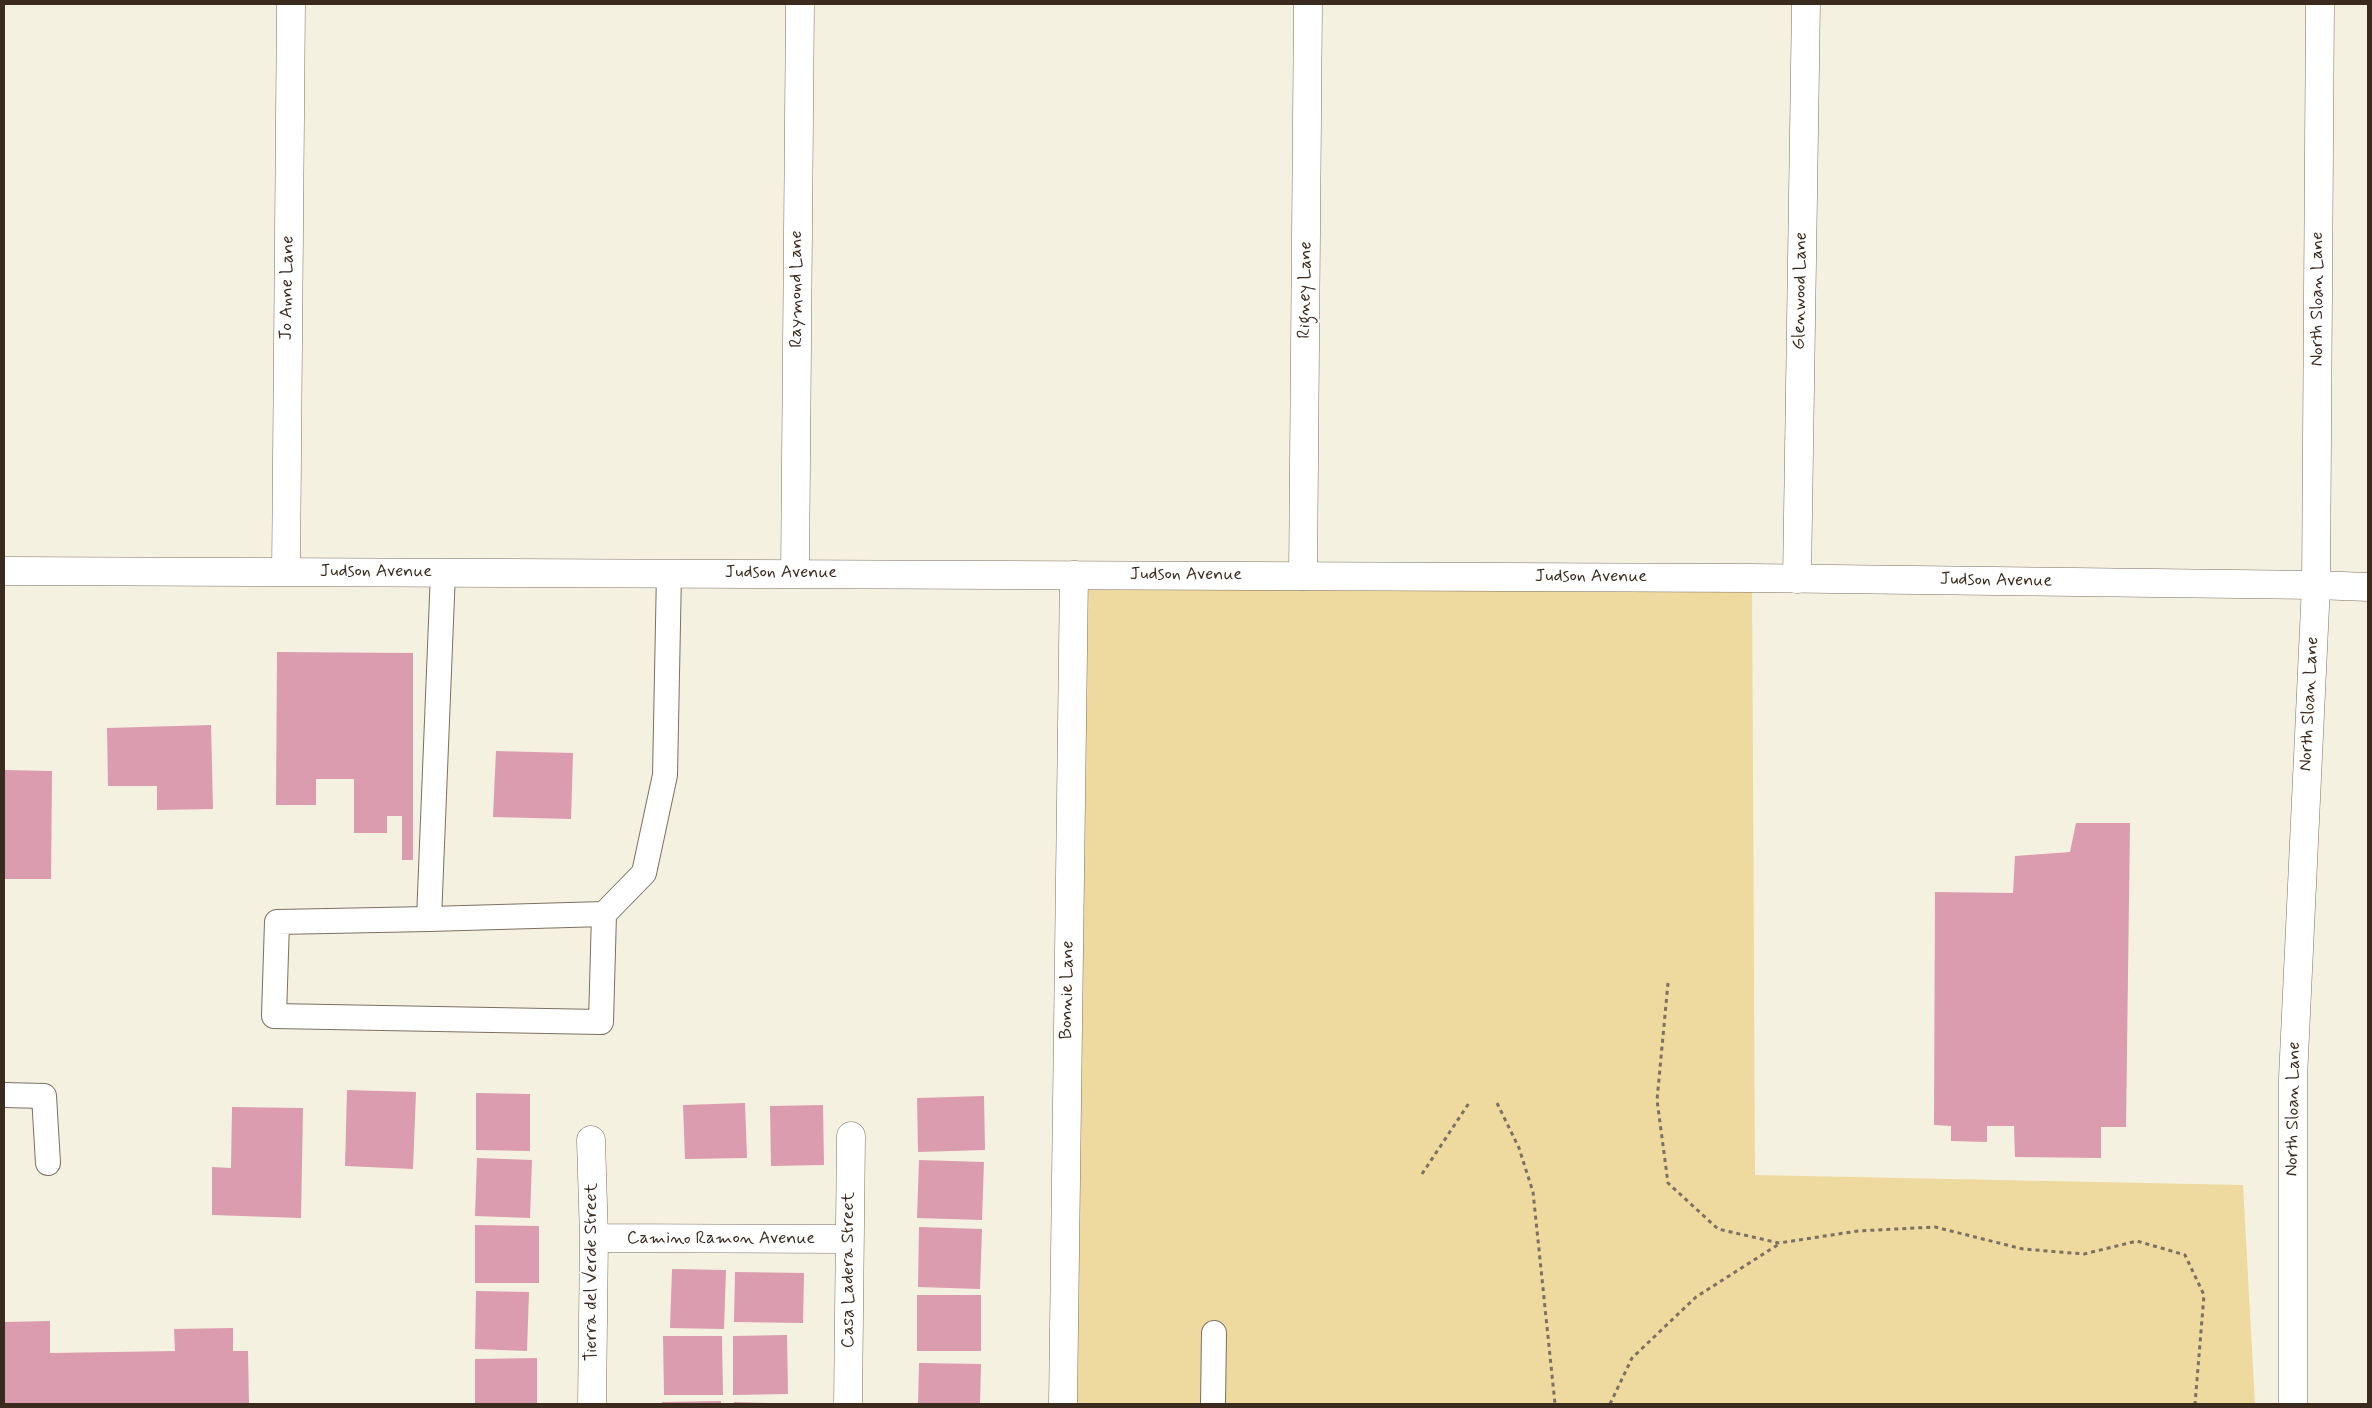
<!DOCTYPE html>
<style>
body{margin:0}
#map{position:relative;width:2372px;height:1408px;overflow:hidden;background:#f5f1e1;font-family:Mynerve,sans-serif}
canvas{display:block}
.frame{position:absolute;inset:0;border:5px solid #3b2a1e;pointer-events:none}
</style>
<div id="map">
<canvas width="2372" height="1408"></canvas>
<div class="frame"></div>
</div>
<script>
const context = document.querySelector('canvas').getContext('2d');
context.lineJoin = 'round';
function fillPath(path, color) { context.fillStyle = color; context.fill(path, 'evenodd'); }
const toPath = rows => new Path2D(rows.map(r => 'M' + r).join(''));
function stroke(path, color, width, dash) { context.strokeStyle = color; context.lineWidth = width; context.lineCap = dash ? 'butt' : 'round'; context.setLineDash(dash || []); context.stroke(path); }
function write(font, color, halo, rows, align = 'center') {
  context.font = font + ' Mynerve,sans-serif'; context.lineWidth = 4; context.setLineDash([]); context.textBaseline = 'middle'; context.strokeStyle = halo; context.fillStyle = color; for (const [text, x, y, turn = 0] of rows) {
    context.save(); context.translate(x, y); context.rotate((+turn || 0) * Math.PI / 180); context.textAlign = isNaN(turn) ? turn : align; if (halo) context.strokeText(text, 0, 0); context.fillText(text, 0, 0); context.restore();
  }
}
const sand = toPath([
 [1074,575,1752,578,1755,1175,2243,1185,2255,1404,1063,1404]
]);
const building = toPath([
 [277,652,413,653,413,860,402,860,402,816,387,816,387,833,354,833,354,779,316,779,316,805,276,805],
 [211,725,213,809,157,810,157,786,108,786,107,728],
 [496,751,573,753,571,819,493,817],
 [4,770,52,771,51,879,4,879],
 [2076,823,2130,823,2126,1127,2101,1127,2101,1158,2015,1157,2014,1126,1987,1126,1987,1142,1951,1141,1951,1126,1934,1125,1935,892,2013,893,2015,856,2070,852],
 [347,1090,416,1092,413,1169,345,1166],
 [476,1093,530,1094,530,1151,476,1150],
 [984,1096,985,1150,918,1152,917,1098],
 [745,1103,747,1158,685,1159,683,1105],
 [823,1105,824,1165,771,1166,770,1106],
 [232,1107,303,1108,301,1218,212,1215,212,1167,231,1168],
 [477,1158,532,1160,530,1218,475,1216],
 [919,1160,984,1162,982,1220,917,1218],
 [475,1225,539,1226,539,1283,475,1283],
 [919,1227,982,1229,980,1289,918,1287],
 [672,1269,726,1270,724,1329,670,1328],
 [735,1272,804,1273,803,1323,734,1322],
 [476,1291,529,1292,527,1351,475,1349],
 [917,1295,981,1295,981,1351,917,1351],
 [50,1321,50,1353,175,1351,174,1329,233,1328,233,1351,248,1351,249,1404,4,1404,4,1322],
 [787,1335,788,1394,733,1395,733,1336],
 [663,1336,722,1336,723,1395,664,1395],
 [537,1358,537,1404,475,1404,475,1359],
 [919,1363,981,1364,980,1404,918,1404],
 [721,1401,721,1404,662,1404,662,1402],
 [734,1402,768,1403,768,1404,734,1404]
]);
const path = toPath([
 [1668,983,1657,1100,1668,1183,1718,1229,1779,1243,1858,1231,1935,1227,2023,1249,2084,1254,2137,1241,2185,1255,2204,1295,2195,1404],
 [1497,1103,1519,1148,1533,1192,1555,1404],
 [1422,1174,1469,1103],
 [1610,1404,1632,1358,1696,1297,1779,1244]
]);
const service = toPath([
 [604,914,644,873,665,775,669,573],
 [429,919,604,914,601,1022,274,1016,277,922,429,919,443,572],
 [4,1095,44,1096,48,1163],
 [1213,1404,1214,1333]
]);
const minor = toPath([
 [286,571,291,4],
 [795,573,800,4],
 [1303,576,1308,4],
 [1797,579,1806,4],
 [591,1140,594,1238,592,1404],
 [594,1238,848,1239],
 [848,1404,851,1136],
 [1063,1404,1074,575],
 [2293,1404,2293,1078,2316,585,2320,4]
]);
const tertiary = toPath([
 [4,571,1752,578,2316,585,2368,587]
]);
const streetNames = [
 ["Jo Anne Lane",288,288,-89],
 ["Raymond Lane",797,289,-90],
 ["Rigney Lane",1306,290,-89],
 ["Glenwood Lane",1801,291,-89],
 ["North Sloan Lane",2318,299,-90],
 ["Judson Avenue",376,572],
 ["Judson Avenue",781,573],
 ["Judson Avenue",1186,575],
 ["Judson Avenue",1591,577],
 ["Judson Avenue",1996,581,1],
 ["North Sloan Lane",2310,704,-87],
 ["Bonnie Lane",1068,990,-89],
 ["North Sloan Lane",2294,1109,-89],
 ["Camino Ramon Avenue",721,1239],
 ["Casa Ladera Street",849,1270,-90],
 ["Tierra del Verde Street",592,1272,-90]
];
fillPath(sand, '#eeda9e');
fillPath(building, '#db9caf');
stroke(service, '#7c7062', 26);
stroke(minor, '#7c7062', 29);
stroke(tertiary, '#7c7062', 29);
stroke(path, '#7c7062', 3, [4, 4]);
stroke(service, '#fff', 24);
stroke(minor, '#fff', 28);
stroke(tertiary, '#fff', 28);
write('18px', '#3b2a1e', '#fff', streetNames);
</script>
